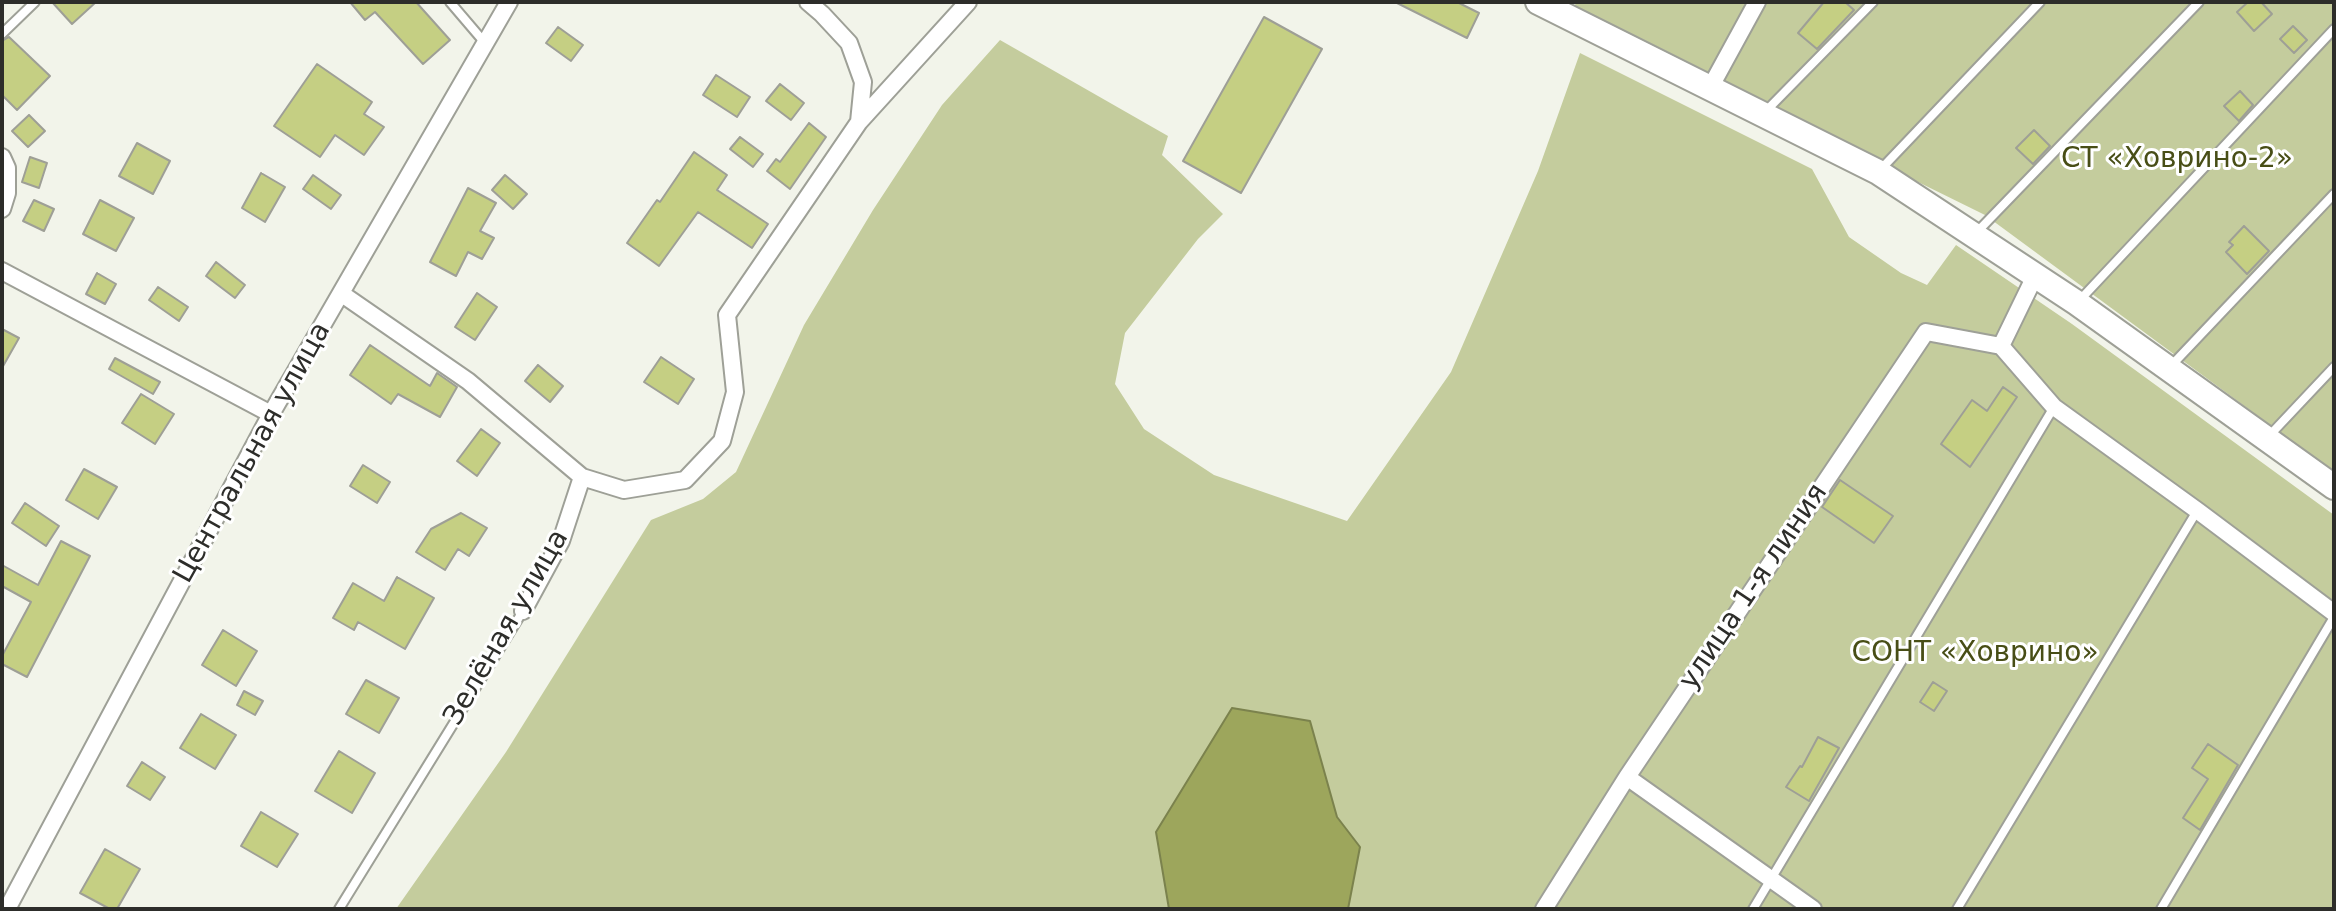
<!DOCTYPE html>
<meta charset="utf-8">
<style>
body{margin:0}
#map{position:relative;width:2336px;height:911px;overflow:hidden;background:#f2f4ea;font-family:"DejaVu Sans",sans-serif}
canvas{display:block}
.frame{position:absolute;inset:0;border:4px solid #2d2d2a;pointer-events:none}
</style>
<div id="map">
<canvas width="2336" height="911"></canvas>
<div class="frame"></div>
</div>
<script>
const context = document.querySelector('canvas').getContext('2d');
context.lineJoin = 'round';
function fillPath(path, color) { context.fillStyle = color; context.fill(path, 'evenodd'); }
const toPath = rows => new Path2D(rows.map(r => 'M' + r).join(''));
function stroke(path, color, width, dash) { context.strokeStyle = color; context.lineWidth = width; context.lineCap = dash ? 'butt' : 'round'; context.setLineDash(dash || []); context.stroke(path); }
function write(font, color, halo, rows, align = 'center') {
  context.font = font + ' "DejaVu Sans",sans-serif'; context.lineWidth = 6; context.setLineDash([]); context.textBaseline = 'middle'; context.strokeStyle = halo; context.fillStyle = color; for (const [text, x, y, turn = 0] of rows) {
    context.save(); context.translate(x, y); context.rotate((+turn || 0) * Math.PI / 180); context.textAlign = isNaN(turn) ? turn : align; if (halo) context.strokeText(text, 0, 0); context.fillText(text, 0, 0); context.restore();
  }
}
const green = toPath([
 [1576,2,2334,2,2334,472,1985,215,1573,12],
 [1000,40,1168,136,1162,155,1223,214,1198,239,1125,333,1115,384,1144,429,1214,475,1347,521,1451,372,1538,171,1580,53,1812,169,1849,237,1901,273,1927,285,1956,245,2072,324,2334,515,2334,909,1348,909,1360,847,1337,817,1310,721,1156,832,1169,909,396,909,506,752,651,520,703,499,736,472,804,325,873,210,942,105]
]);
const water = toPath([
 [1232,708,1310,721,1337,817,1360,847,1348,909,1169,909,1156,832,1232,708]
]);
const building = toPath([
 [52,2,96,2,72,24,52,2],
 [350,2,416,2,450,40,423,64,375,12,365,20,350,2],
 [1395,2,1457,2,1479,13,1467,38,1395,2],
 [1824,2,1845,2,1854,10,1817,49,1798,33,1824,2],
 [2248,2,2261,2,2272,14,2254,31,2237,12,2248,2],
 [1264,17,1322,49,1241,193,1183,161,1264,17],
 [2293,26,2307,40,2294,53,2280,39,2293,26],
 [558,27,583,45,571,61,546,43,558,27],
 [9,37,50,76,17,110,2,95,2,41,9,37],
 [317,64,372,102,364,114,384,127,364,155,335,135,320,157,274,126,317,64],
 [716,75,750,97,737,117,703,95,716,75],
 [780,84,804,103,791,120,766,101,780,84],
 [2240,91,2253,105,2239,121,2224,106,2240,91],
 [29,115,45,131,28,147,12,131,29,115],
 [809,123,826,137,790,189,767,171,776,159,780,162,809,123],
 [2034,130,2050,146,2033,164,2016,148,2034,130],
 [740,137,763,154,753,167,730,149,740,137],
 [137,143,170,161,153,194,119,176,137,143],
 [694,152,727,175,717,190,768,224,752,248,698,212,659,266,627,243,657,200,660,202,694,152],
 [30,157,47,163,39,188,22,182,30,157],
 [261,173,285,187,265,222,242,208,261,173],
 [313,175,341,195,331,209,303,189,313,175],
 [505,175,527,194,513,209,492,190,505,175],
 [468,188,496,203,480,231,494,238,482,259,468,252,456,276,430,262,468,188],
 [34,200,54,209,44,231,23,221,34,200],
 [100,200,134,218,116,251,83,234,100,200],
 [2244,226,2269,251,2247,274,2226,252,2233,245,2229,242,2244,226],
 [216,262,245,285,235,298,206,276,216,262],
 [97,273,116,284,105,304,86,294,97,273],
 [158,287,188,307,179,321,149,300,158,287],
 [477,293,497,307,475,340,455,327,477,293],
 [2,329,19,338,2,368,2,329],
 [370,345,430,386,437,373,457,387,440,417,398,394,391,404,350,375,370,345],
 [661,357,694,379,678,404,644,382,661,357],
 [115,358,160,382,153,394,109,369,115,358],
 [538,365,563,386,550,402,525,381,538,365],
 [2003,387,2017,397,1970,467,1941,444,1972,400,1987,411,2003,387],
 [141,394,174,414,155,444,122,423,141,394],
 [481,429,500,443,477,476,457,461,481,429],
 [363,465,390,482,377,503,350,486,363,465],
 [84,469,117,487,98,519,66,500,84,469],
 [1840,480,1893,516,1874,543,1822,507,1840,480],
 [25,503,59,526,46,546,12,523,25,503],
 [461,513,487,528,469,556,458,549,445,570,416,552,431,529,461,513],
 [61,541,90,556,27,677,2,664,2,656,31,602,2,586,2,565,38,585,61,541],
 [397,577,434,598,405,649,358,622,354,630,333,618,353,583,384,601,397,577],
 [223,630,257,651,236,686,202,665,223,630],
 [366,680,399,698,379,733,346,714,366,680],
 [1933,682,1947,691,1934,711,1920,702,1933,682],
 [244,691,263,701,255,715,237,705,244,691],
 [201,714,236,735,215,769,180,748,201,714],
 [1818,737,1839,748,1809,801,1786,787,1800,766,1802,767,1818,737],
 [2208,744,2238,765,2200,830,2183,818,2208,779,2192,768,2208,744],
 [339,751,375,773,352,813,315,791,339,751],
 [142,762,165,777,150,800,127,786,142,762],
 [261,812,298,834,277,867,241,846,261,812],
 [105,849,140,869,117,909,110,909,80,893,105,849]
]);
const lane = toPath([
 [450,2,485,43],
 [2,34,35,2],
 [1764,113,1873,2],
 [1881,169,2040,2],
 [1977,232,2199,2],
 [2078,302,2334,29],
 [2169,368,2334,194],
 [2269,436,2334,367],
 [339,909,523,611],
 [1753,909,2054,407],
 [1957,909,2197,511],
 [2161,909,2334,617]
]);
const street = toPath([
 [1710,88,1757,2],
 [859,122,968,2],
 [2,157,7,168,7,193,2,209],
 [2,271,271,414],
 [342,294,468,381,582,477,561,541,523,611],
 [2001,346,2054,407,2198,511,2334,613],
 [2001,346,2035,276],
 [582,477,624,490,685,480,722,441,735,392,727,315,859,122,863,82,849,43,822,14,808,2],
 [1627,777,1813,909],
 [7,909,271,414,509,2],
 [1544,909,1627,777,1926,332,2001,346]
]);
const secondary = toPath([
 [1538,2,1878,172,2077,303,2334,487]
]);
const parkNames = [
 ["СТ «Ховрино-2»",2177,160],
 ["СОНТ «Ховрино»",1975,654]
];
const streetNames = [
 ["Центральная улица",253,453,-61],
 ["улица 1-я линия",1754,587,-56],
 ["Зелёная улица",507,628,-60]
];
fillPath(green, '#c4cc9d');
fillPath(water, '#9da65c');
stroke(water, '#7b824d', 2);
fillPath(building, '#c5cf83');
stroke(building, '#9e9f96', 2);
stroke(lane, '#9ea097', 12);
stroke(street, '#9ea097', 20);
stroke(secondary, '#9ea097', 28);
stroke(lane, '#fff', 8);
stroke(street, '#fff', 16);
stroke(secondary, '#fff', 24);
write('28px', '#484e16', '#fff', parkNames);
write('28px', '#2d2d2a', '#fff', streetNames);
</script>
